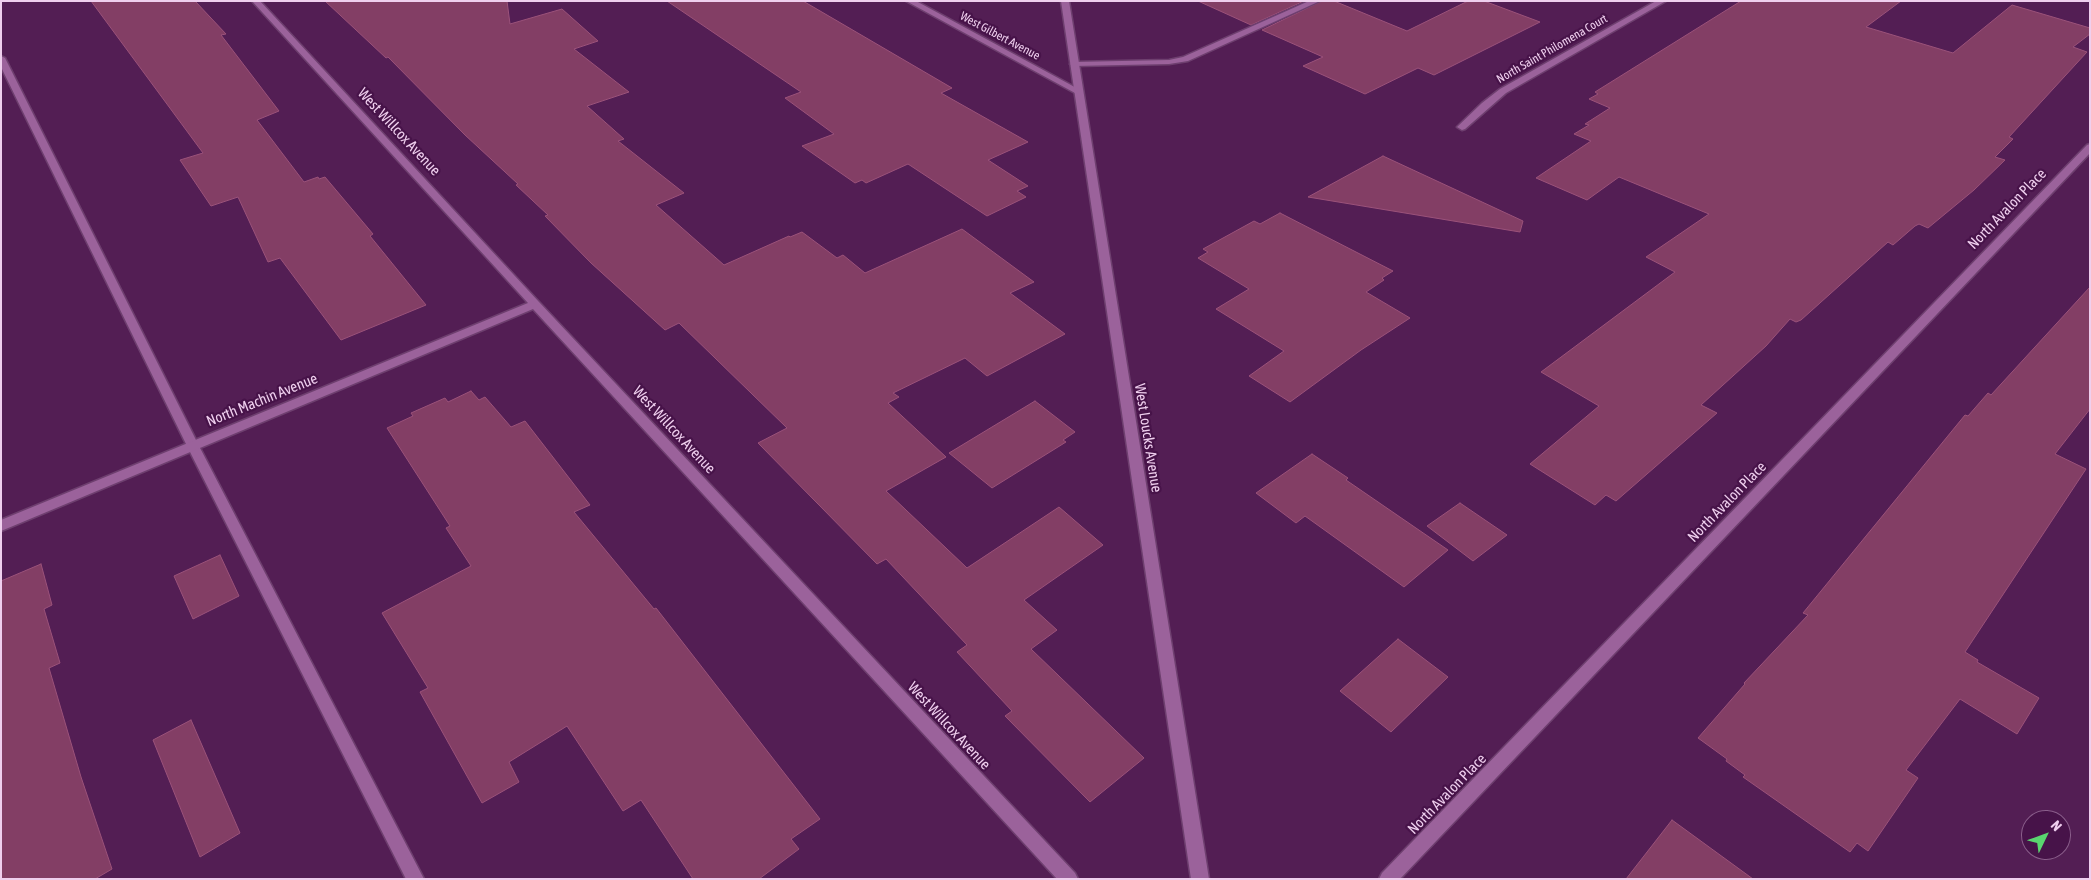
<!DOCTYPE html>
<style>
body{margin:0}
#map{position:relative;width:2091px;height:880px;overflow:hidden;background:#531e54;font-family:"Asap Condensed",sans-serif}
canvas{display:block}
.frame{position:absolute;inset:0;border:2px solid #efcfee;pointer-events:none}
.north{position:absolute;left:2021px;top:810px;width:50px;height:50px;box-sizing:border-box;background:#471349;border:1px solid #8a5e8b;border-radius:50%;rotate:48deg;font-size:14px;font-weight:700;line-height:20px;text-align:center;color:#efcfee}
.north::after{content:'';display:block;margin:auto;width:18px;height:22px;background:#59d56f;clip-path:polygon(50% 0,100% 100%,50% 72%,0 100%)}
</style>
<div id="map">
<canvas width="2091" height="880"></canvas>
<div class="frame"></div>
<div class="north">N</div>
</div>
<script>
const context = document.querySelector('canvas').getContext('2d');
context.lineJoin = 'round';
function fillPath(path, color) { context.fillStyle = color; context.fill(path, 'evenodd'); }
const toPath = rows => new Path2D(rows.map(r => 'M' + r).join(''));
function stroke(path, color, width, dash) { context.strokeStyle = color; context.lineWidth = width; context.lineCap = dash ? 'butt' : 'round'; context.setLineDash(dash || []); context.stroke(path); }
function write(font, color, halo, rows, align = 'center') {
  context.font = font + ' "Asap Condensed",sans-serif'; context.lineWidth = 4.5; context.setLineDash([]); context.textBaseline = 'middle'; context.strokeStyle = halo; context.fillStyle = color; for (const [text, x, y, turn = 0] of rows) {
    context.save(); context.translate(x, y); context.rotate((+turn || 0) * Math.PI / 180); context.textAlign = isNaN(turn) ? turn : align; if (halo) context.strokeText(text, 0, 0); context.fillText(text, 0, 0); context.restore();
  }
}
const building = toPath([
 [91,1,195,1,226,34,221,35,279,111,257,120,304,182,318,177,319,179,325,177,373,234,370,236,426,305,341,340,280,258,268,262,238,197,211,206,180,160,203,153,91,1],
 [325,1,507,1,510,24,562,9,598,41,574,49,629,92,587,106,624,139,618,141,684,193,656,205,724,265,789,236,790,237,802,232,837,258,843,255,865,273,962,229,1034,282,1010,293,1065,334,987,376,965,358,893,393,899,397,888,403,946,457,886,491,967,568,1059,507,1103,545,1024,600,1057,630,1031,649,1144,758,1090,802,1005,716,1012,711,957,652,967,645,886,559,877,564,758,443,787,428,679,323,665,330,591,263,545,216,548,215,516,185,518,184,465,135,388,57,386,58,325,1],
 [667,1,803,1,952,88,941,93,1028,142,988,160,1028,186,1017,191,1026,197,987,216,908,164,866,183,862,180,855,183,802,146,834,134,785,98,801,92,667,1],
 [1198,1,1304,1,1251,25,1198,1],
 [1322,1,1334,1,1407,31,1468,1,1484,1,1540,22,1434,75,1418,68,1365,94,1303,66,1323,57,1262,30,1322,1],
 [1741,1,1901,1,1866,27,1953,53,2012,5,2090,28,2090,34,2073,47,2087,52,2009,137,2013,139,1995,157,2005,160,1974,190,1928,228,1919,224,1915,226,1893,245,1888,242,1801,320,1796,322,1790,319,1766,346,1701,405,1717,413,1616,501,1606,495,1595,505,1530,464,1599,406,1541,372,1675,272,1646,257,1709,214,1619,177,1587,200,1536,178,1591,141,1574,134,1589,125,1585,124,1610,108,1589,99,1598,94,1595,92,1741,1],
 [1383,156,1523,221,1520,232,1308,197,1383,156],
 [1280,213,1393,271,1382,278,1384,280,1366,292,1410,318,1361,350,1290,402,1249,376,1284,351,1216,309,1249,289,1198,258,1208,252,1203,249,1254,221,1260,224,1280,213],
 [2090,287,2090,409,2055,454,2086,469,1965,652,1978,660,1977,662,2039,698,2017,734,1960,699,1906,770,1918,778,1868,851,1857,843,1850,852,1743,777,1745,775,1726,761,1727,759,1698,738,1745,684,1744,683,1808,615,1803,613,1965,415,1968,416,1988,393,1991,395,2090,287],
 [471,391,479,400,485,397,511,427,525,421,590,505,574,512,654,609,656,608,820,819,791,839,799,849,759,879,693,879,641,800,623,811,567,726,509,762,519,782,482,803,420,692,428,688,382,613,471,566,446,528,450,526,387,428,413,416,411,413,445,398,448,402,471,391],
 [1035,401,1075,432,1063,440,1066,442,992,488,949,453,1035,401],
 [1312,454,1348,478,1346,480,1448,550,1404,587,1305,516,1296,523,1256,493,1312,454],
 [1460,503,1507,535,1473,561,1427,526,1460,503],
 [220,555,239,596,193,619,174,576,220,555],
 [41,564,52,605,44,609,60,663,49,668,81,777,112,869,95,879,1,879,1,581,41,564],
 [1398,639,1448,677,1391,732,1340,691,1398,639],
 [191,720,240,833,200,857,153,740,191,720],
 [1672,820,1753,879,1626,879,1672,820]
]);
const service = toPath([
 [1309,1,1320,1,1188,61,1169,64,1074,66,1070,64,1074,62,1169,60,1183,57,1309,1],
 [1,56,5,58,199,446,424,879,406,879,187,446,1,67,1,56]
]);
const minor = toPath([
 [252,1,260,1,539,302,1075,873,1078,879,1057,879,533,309,1,531,1,520,528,303,252,1],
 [906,1,916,1,1082,91,1075,93,906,1],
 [1656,1,1666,1,1506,93,1465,129,1462,130,1457,127,1482,103,1500,89,1656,1],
 [2090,144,2090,153,1400,879,1379,879,1382,873,2087,145,2090,144]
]);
const tertiary = toPath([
 [1061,1,1069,1,1209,879,1191,879,1061,1]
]);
const farStreetnames = [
 ["West Gilbert Avenue",1000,36,28],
 ["North Saint Philomena Court",1552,49,-30]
];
const streetNames = [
 ["West Willcox Avenue",399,132,47],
 ["North Avalon Place",2007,209,-46],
 ["North Machin Avenue",262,400,-22],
 ["West Willcox Avenue",674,430,47],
 ["West Loucks Avenue",1148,438,81],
 ["North Avalon Place",1727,502,-46],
 ["West Willcox Avenue",949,726,47],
 ["North Avalon Place",1447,794,-46]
];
fillPath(building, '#833e65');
stroke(building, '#9b527a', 1);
stroke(service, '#6e3f6f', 3);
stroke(minor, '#6e3f6f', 3);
stroke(tertiary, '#6e3f6f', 3);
fillPath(service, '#9b629b');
fillPath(minor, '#9b629b');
fillPath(tertiary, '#9b629b');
write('12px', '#efcfee', '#471349', farStreetnames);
write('15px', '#efcfee', '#471349', streetNames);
</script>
